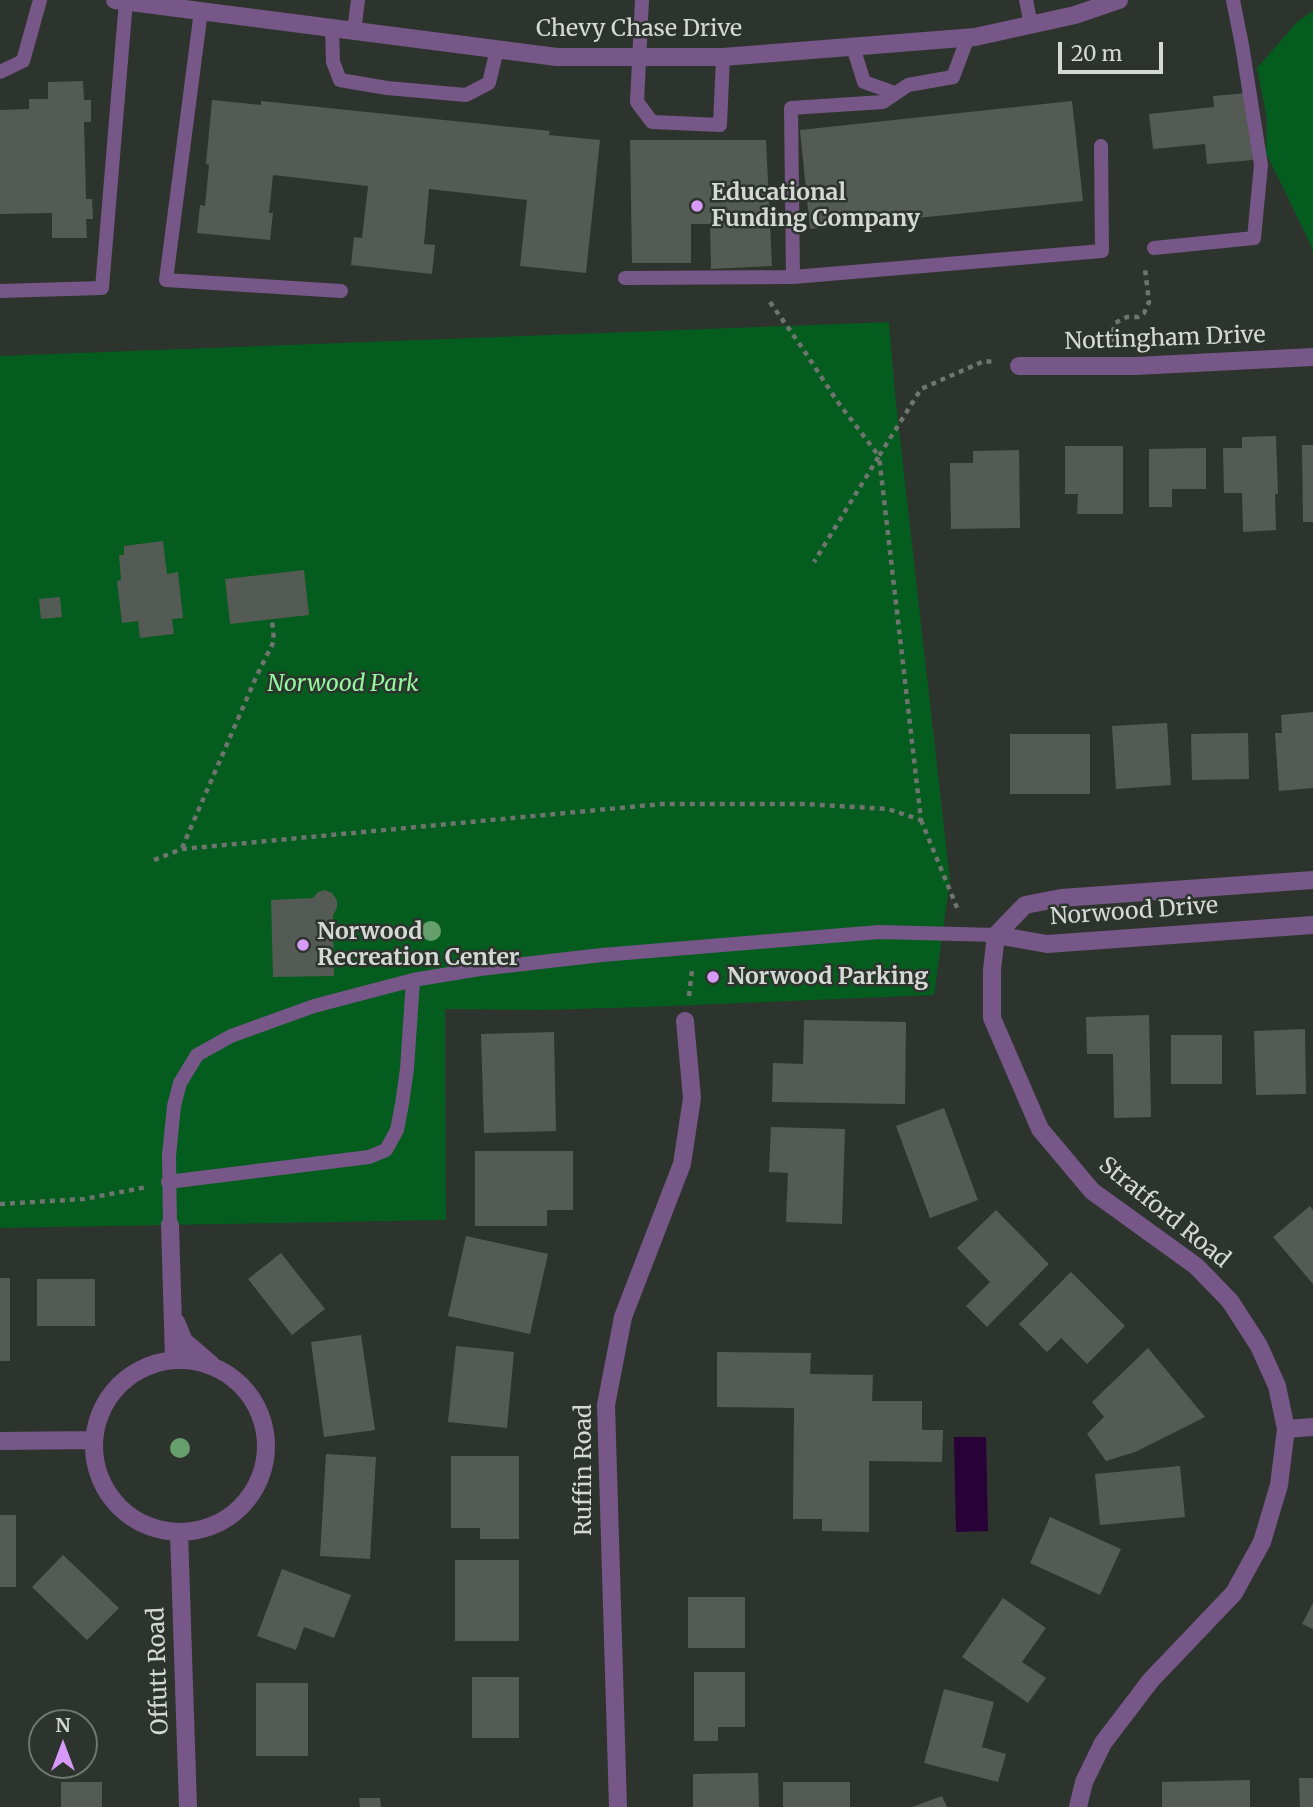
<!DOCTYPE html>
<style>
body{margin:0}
#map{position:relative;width:1313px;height:1807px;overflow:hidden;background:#2d342d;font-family:Merriweather,serif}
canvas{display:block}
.north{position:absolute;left:28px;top:1709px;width:70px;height:70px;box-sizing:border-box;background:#2d342d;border:2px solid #707670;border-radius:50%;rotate:0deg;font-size:19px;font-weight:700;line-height:28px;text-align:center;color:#d4d9d5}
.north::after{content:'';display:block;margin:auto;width:24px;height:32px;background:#d89af8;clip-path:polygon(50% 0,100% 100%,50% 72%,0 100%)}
.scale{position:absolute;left:1058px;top:42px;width:105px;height:32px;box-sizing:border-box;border:4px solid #d4d9d5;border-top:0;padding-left:9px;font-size:21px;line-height:24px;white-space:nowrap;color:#d4d9d5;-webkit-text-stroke:5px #2d342d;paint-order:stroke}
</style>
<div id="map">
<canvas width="1313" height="1807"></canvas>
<div class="north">N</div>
<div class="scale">20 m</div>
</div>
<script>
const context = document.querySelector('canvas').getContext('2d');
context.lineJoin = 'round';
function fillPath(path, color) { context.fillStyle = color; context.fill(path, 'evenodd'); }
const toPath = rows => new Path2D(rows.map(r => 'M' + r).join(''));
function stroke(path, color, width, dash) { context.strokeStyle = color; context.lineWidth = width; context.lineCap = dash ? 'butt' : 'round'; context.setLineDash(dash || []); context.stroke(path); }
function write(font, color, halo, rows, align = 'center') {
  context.font = font + ' Merriweather,serif'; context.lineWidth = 5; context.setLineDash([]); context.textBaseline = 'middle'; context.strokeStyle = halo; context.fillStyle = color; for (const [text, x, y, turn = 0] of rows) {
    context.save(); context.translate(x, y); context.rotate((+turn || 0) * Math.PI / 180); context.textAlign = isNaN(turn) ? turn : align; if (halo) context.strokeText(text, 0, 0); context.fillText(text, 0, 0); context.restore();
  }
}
const green = toPath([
 [1313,11,1313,255,1311,245,1266,153,1267,119,1257,68,1297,22],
 [889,322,895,394,950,880,934,995,646,1007,544,1010,445,1009,446,1220,0,1228,0,356]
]);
const water = toPath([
 [954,1437,986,1437,988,1531,956,1532]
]);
const building = toPath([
 [83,81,84,100,91,100,91,122,84,122,86,199,92,199,93,219,86,219,87,238,52,238,52,213,0,214,0,110,29,109,29,99,48,99,48,82],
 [1247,93,1253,160,1207,164,1205,144,1153,149,1149,114,1214,107,1213,96],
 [212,100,261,105,261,101,550,131,549,135,600,140,586,273,520,266,527,200,429,189,424,244,435,245,432,274,351,265,354,237,362,238,368,186,273,175,269,213,273,213,270,240,197,233,200,205,205,206,209,165,206,164],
 [1072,101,1083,201,810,229,800,130],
 [630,140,766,140,772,266,711,269,710,224,691,224,691,263,632,263],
 [1276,436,1278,494,1275,494,1276,530,1243,532,1242,493,1224,493,1223,448,1242,448,1242,437],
 [1302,445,1313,445,1313,522,1303,522],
 [1065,446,1123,446,1123,514,1077,514,1078,494,1065,494],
 [1206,448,1206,489,1172,489,1172,507,1149,507,1149,449],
 [1019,450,1020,528,951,529,950,463,973,463,973,451],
 [163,541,167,574,178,572,183,618,172,619,174,634,140,638,138,621,122,623,117,581,121,580,119,555,124,555,124,546],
 [304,570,309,615,230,624,225,579],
 [60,597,62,617,41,619,39,599],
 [1313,712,1313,788,1279,791,1275,733,1282,733,1281,715],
 [1167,723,1171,785,1116,789,1112,726],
 [1248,733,1249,779,1192,780,1191,734],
 [1010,734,1090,734,1090,794,1010,794],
 [325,890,332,893,337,900,337,908,333,915,334,976,273,977,271,900,313,898,318,892],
 [1149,1015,1151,1117,1114,1118,1113,1054,1087,1054,1086,1017],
 [804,1020,906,1022,905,1104,772,1102,773,1063,803,1064],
 [1305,1029,1306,1094,1256,1095,1254,1031],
 [554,1032,556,1131,484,1133,481,1034],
 [1171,1035,1222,1035,1222,1084,1171,1084],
 [944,1108,978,1200,930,1218,896,1126],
 [771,1127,845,1129,842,1224,786,1222,788,1173,769,1172],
 [475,1151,573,1151,573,1210,547,1210,547,1226,475,1226],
 [1310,1206,1313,1210,1313,1284,1273,1237],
 [996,1210,1049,1264,987,1327,966,1306,990,1282,957,1248],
 [466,1236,548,1254,530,1334,448,1316],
 [281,1253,325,1309,292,1335,248,1279],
 [1071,1272,1125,1326,1087,1364,1061,1338,1047,1352,1019,1324],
 [0,1278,10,1278,10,1361,0,1361],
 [37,1279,95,1279,95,1326,37,1326],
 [361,1335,375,1430,324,1437,311,1342],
 [456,1346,514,1352,507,1428,448,1422],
 [1148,1348,1205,1417,1135,1452,1106,1461,1087,1434,1104,1417,1092,1402],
 [717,1352,811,1353,810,1374,873,1375,872,1401,922,1401,922,1430,943,1430,942,1462,869,1461,869,1532,822,1531,822,1519,793,1519,794,1408,717,1407],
 [326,1454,376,1457,370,1559,320,1556],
 [451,1456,519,1456,519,1539,480,1539,480,1528,451,1528],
 [1180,1466,1185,1517,1100,1525,1095,1474],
 [0,1515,16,1515,16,1587,0,1587],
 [1050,1517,1121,1549,1100,1595,1030,1563],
 [63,1555,119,1608,87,1640,32,1587],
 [455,1560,519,1560,519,1641,455,1641],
 [282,1569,351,1595,334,1638,304,1627,296,1650,257,1636],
 [688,1597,745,1597,745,1648,688,1648],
 [1003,1598,1046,1628,1022,1662,1046,1678,1028,1703,962,1657],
 [1313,1603,1313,1629,1302,1624],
 [694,1672,745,1672,745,1727,718,1727,718,1741,694,1741],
 [472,1677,519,1677,519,1738,472,1738],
 [256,1683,308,1683,308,1756,256,1756],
 [944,1689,994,1702,982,1747,1006,1754,998,1782,924,1763],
 [758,1773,759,1807,693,1807,693,1774],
 [1299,1778,1313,1778,1313,1807,1300,1807],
 [1250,1780,1250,1807,1162,1807,1162,1782],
 [61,1782,102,1782,102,1807,61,1807],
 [783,1782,850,1782,850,1807,783,1807],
 [942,1796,947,1807,912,1807],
 [359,1798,380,1798,381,1807,360,1807]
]);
const path = toPath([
 [770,302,803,349,837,401,879,456,814,562],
 [1113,342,1112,336,1115,323,1127,317,1138,317,1144,313,1149,302,1145,269],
 [921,820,958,910],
 [182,848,257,675,274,641,272,619],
 [154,860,182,849,662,804,805,804,888,809,921,820,879,456,921,389,984,361,994,362],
 [689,996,692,970],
 [0,1204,84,1199,147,1187]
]);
const service = toPath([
 [642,0,637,102,652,122,720,125,723,57],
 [1026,0,1031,25],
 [201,11,166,280,341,291],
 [332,28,333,62,340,80,387,88,466,95,489,83,497,49],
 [354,31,358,0],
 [853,47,864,82,895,93],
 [0,72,23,61,40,0],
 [1154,248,1254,238,1261,165,1242,45,1233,0],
 [793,277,791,108,883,102,908,85,953,77,968,37],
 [625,278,793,277,1102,251,1101,146],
 [0,291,102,288,126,1],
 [168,1182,369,1157,386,1150,397,1130,402,1104,407,1069,413,980],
 [170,1225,169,1156,174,1106,180,1083,197,1055,231,1036,314,1006,413,980,480,969,602,955,879,932,996,935]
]);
const minor = toPath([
 [115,0,557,57,723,57,975,37,1075,15,1119,0],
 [1019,366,1135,366,1313,357],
 [996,935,992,970,992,1018,1040,1129,1092,1191,1196,1266,1230,1301,1259,1346,1277,1386,1286,1429,1279,1485,1262,1542,1234,1593,1151,1680,1103,1743,1084,1782,1078,1807],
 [996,935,1025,905,1061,898,1313,880],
 [996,935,1047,944,1313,925],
 [170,1225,174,1359],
 [176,1322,184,1341,211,1364],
 '94 1446a86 86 0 1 1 172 0a86 86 0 1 1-172 0Z',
 [1286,1429,1313,1427],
 [0,1441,93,1440],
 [179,1532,188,1807],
 [618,1807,606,1405,623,1317,682,1164,692,1098,685,1021]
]);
const trees = [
 [431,931],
 [180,1448]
];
const markers = [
 [697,206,7,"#d89af8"],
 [303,945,7,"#d89af8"],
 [713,977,7,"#d89af8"]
];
const streetNames = [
 ["Chevy Chase Drive",639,29],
 ["Nottingham Drive",1165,339,-2],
 ["Norwood Drive",1134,912,-4],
 ["Stratford Road",1164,1213,39],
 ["Ruffin Road",584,1470,-90],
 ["Offutt Road",159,1671,-92]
];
const poiNames = [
 ["Educational",711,193],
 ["Funding Company",711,219],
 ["Norwood",317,932],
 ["Recreation Center",317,958],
 ["Norwood Parking",727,977]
];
const parkNames = [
 ["Norwood Park",343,684]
];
fillPath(green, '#055c1f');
fillPath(water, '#280237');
fillPath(building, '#545b54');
stroke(path, '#6e746e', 4.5, [5, 5]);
stroke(service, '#775787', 14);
stroke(minor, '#775787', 18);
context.fillStyle = '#659f6b';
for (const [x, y] of trees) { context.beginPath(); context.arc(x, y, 10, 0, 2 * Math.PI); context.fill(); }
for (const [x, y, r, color] of markers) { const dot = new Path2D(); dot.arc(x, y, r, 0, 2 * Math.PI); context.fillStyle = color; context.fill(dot); stroke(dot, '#2d342d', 2.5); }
write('23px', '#d4d9d5', '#2d342d', streetNames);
write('bold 23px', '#d4d9d5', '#2d342d', poiNames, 'left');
write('italic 23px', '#92f79e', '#2d342d', parkNames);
</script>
